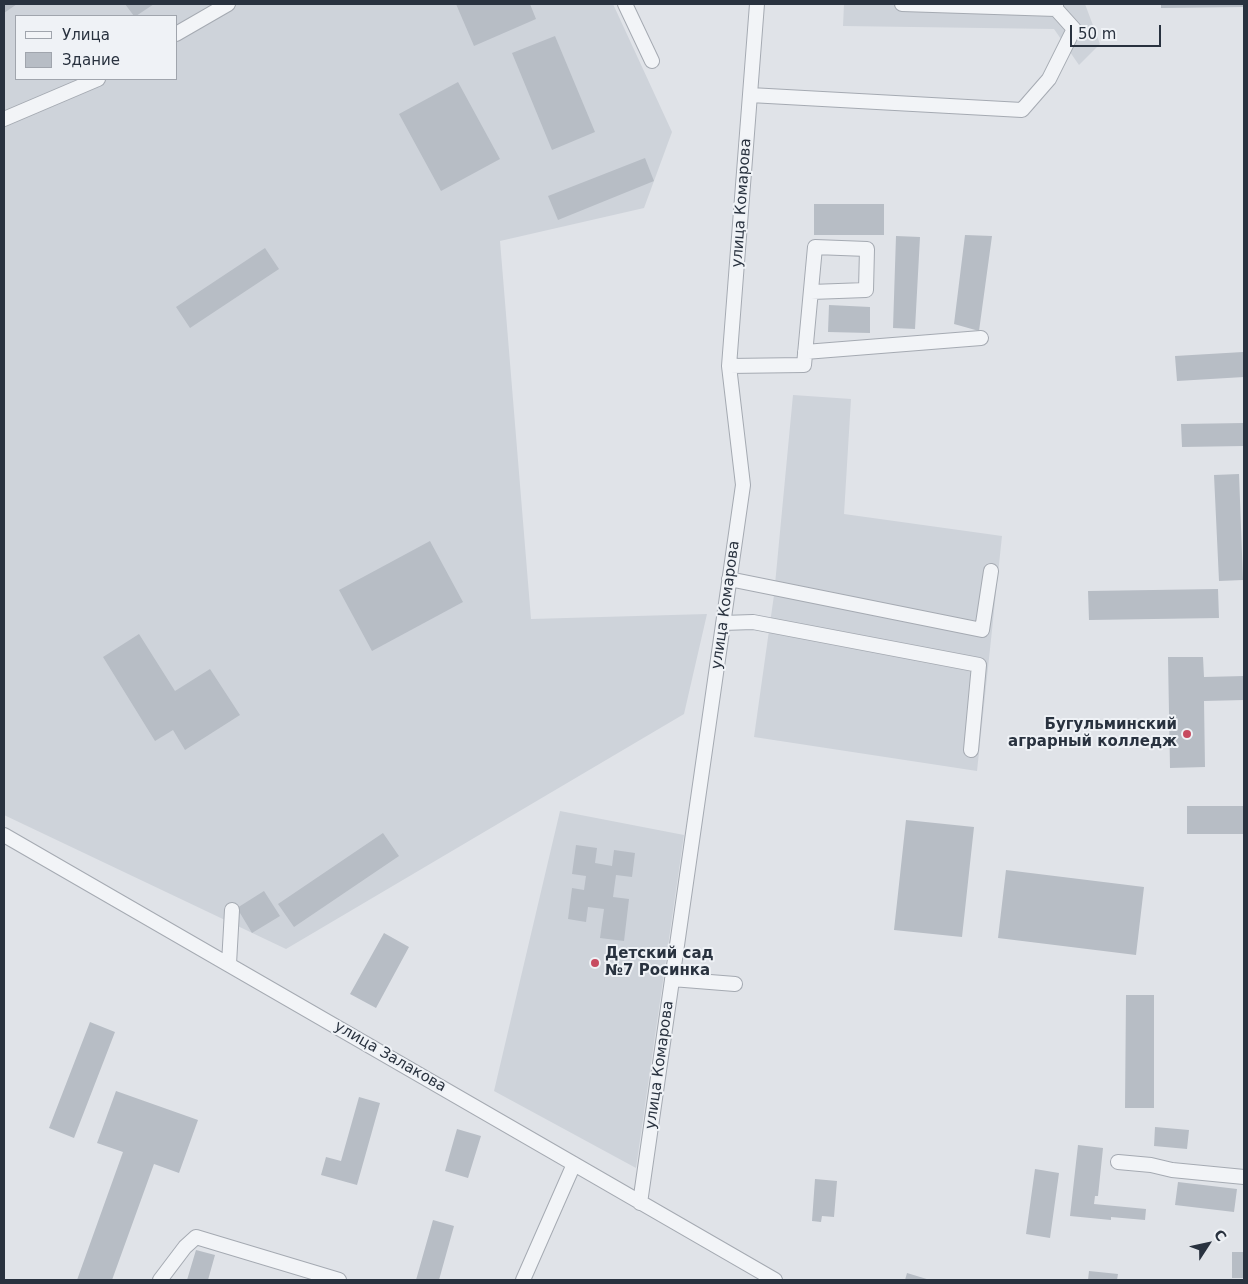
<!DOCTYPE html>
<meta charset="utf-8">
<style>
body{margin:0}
#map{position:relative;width:1248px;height:1284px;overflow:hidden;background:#e0e3e8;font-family:"DejaVu Sans",sans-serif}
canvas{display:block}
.frame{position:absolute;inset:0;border:5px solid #29323f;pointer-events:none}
.legend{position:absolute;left:15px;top:15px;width:162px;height:65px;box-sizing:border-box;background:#eff2f6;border:1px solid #a0a5ad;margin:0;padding:6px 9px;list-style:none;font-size:15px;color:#29323f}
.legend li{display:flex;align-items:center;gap:10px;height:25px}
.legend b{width:25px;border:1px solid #a0a5ad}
.north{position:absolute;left:1183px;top:1219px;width:50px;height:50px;-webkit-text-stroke:4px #eff2f6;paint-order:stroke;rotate:55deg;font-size:14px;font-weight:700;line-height:20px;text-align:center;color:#29323f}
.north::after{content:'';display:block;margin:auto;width:18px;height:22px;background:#29323f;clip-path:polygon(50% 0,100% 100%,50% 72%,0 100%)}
.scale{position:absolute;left:1070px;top:25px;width:91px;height:22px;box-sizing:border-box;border:2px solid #29323f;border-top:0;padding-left:6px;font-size:15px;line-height:18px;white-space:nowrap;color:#29323f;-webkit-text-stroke:4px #eff2f6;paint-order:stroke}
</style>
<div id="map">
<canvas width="1248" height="1284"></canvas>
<div class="frame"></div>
<ul class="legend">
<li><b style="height:6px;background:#f2f4f7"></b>Улица</li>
<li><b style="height:14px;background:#b7bdc5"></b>Здание</li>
</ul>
<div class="north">С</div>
<div class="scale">50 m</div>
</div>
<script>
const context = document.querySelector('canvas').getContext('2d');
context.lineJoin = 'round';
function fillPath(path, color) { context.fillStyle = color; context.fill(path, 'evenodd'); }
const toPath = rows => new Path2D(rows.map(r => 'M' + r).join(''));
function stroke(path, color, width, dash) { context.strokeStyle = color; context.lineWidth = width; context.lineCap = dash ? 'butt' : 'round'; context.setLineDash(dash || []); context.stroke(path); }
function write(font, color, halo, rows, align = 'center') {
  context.font = font + ' "DejaVu Sans",sans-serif'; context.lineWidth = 4; context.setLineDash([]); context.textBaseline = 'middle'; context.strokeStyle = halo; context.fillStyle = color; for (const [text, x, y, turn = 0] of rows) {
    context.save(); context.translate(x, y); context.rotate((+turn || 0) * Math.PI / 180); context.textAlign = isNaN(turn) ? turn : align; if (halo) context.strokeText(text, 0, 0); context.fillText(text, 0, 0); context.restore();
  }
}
const built = toPath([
 [4,4,613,4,672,132,644,208,500,241,531,619,707,614,684,714,286,949,4,815],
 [16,16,176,16,176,79,16,79],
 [844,4,1085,4,1100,44,1079,65,1054,29,843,26],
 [793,395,851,399,844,514,1002,536,977,771,754,737,774,595],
 [560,811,684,835,636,1168,494,1091]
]);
const building = toPath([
 [4,4,17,4,4,13],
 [125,4,154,4,136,16,134,16],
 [456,4,530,4,536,19,474,46],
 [1161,4,1244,4,1244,7,1161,8],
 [555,36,595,132,552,150,512,53],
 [458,82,500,159,441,191,399,114],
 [645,158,654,181,558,220,548,196],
 [814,204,884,204,884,235,814,235],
 [965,235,992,236,979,331,954,324],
 [896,236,920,237,915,329,893,328],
 [265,248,279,269,190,328,176,307],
 [829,305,870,307,870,333,828,332],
 [1243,352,1244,377,1177,381,1175,356],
 [1244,423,1244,446,1182,447,1181,424],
 [1239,474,1243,580,1219,581,1214,475],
 [430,541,463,602,372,651,339,590],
 [1218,589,1219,618,1089,620,1088,591],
 [139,634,175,691,210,669,240,715,185,750,173,730,155,741,103,657],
 [1168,657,1203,657,1204,677,1244,676,1244,700,1204,701,1205,767,1170,768],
 [1187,806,1244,806,1244,834,1187,834],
 [906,820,974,827,962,937,894,930],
 [383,833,399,856,294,927,278,904],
 [576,845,597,848,595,863,612,866,614,850,635,853,632,877,616,875,613,897,629,899,624,941,600,938,604,909,588,907,586,922,568,919,572,888,584,890,586,876,572,874],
 [1006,870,1144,887,1136,955,998,938],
 [264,891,280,916,252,933,237,908],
 [384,933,409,947,376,1008,350,994],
 [1126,995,1154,995,1154,1108,1125,1108],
 [90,1022,115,1032,74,1138,49,1128],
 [116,1091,198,1120,179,1173,154,1164,112,1280,77,1280,123,1152,97,1143],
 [359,1097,380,1103,357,1185,321,1175,326,1157,341,1161],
 [1155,1127,1189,1130,1187,1149,1154,1146],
 [457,1129,481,1136,468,1178,445,1171],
 [1078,1145,1103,1148,1098,1196,1095,1196,1094,1204,1146,1209,1145,1220,1111,1217,1111,1220,1070,1216],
 [1035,1169,1059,1173,1050,1238,1026,1234],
 [815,1179,837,1181,834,1217,822,1216,821,1222,812,1221],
 [1178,1182,1237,1189,1234,1212,1175,1205],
 [433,1220,454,1226,439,1280,416,1280],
 [196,1250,215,1255,208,1280,187,1280],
 [1232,1252,1244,1252,1244,1278,1232,1278],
 [1089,1271,1118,1274,1117,1280,1088,1280],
 [907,1273,930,1280,905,1280]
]);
const minor = toPath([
 [625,4,652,61],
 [902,4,1056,9],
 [176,34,228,4],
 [750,95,1022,110,1049,79,1074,29,1056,9,1056,4],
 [4,119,98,79],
 [805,352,981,338],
 [729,366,804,365,815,247,867,249,866,290,811,292],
 [729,579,982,630,991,571],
 [723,623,753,622,979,665,971,750],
 [4,835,775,1280],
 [229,964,232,910],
 [672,979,735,984],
 [1118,1162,1151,1165,1172,1170,1244,1177],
 [640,1203,743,485,729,366,757,4],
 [160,1280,185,1247,196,1237,339,1280],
 [523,1280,574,1164]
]);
const markers = [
 [1187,734,5,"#c74b60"],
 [595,963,5,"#c74b60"]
];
const streetNames = [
 ["улица Комарова",742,203,-86],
 ["улица Комарова",726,605,-82],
 ["улица Залакова",390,1057,30],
 ["улица Комарова",660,1065,-82]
];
const poiNames = [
 ["Бугульминский",1177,725],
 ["аграрный колледж",1177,742],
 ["Детский сад",605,954,"left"],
 ["№7 Росинка",605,971,"left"]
];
fillPath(built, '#ced3da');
fillPath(building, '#b7bdc5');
stroke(minor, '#a5aab2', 16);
stroke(minor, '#f2f4f7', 14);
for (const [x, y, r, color] of markers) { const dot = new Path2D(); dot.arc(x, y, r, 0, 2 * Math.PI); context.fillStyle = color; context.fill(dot); stroke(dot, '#eff2f6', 2); }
write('15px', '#29323f', '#eff2f6', streetNames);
write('bold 15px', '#29323f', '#eff2f6', poiNames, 'right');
</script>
